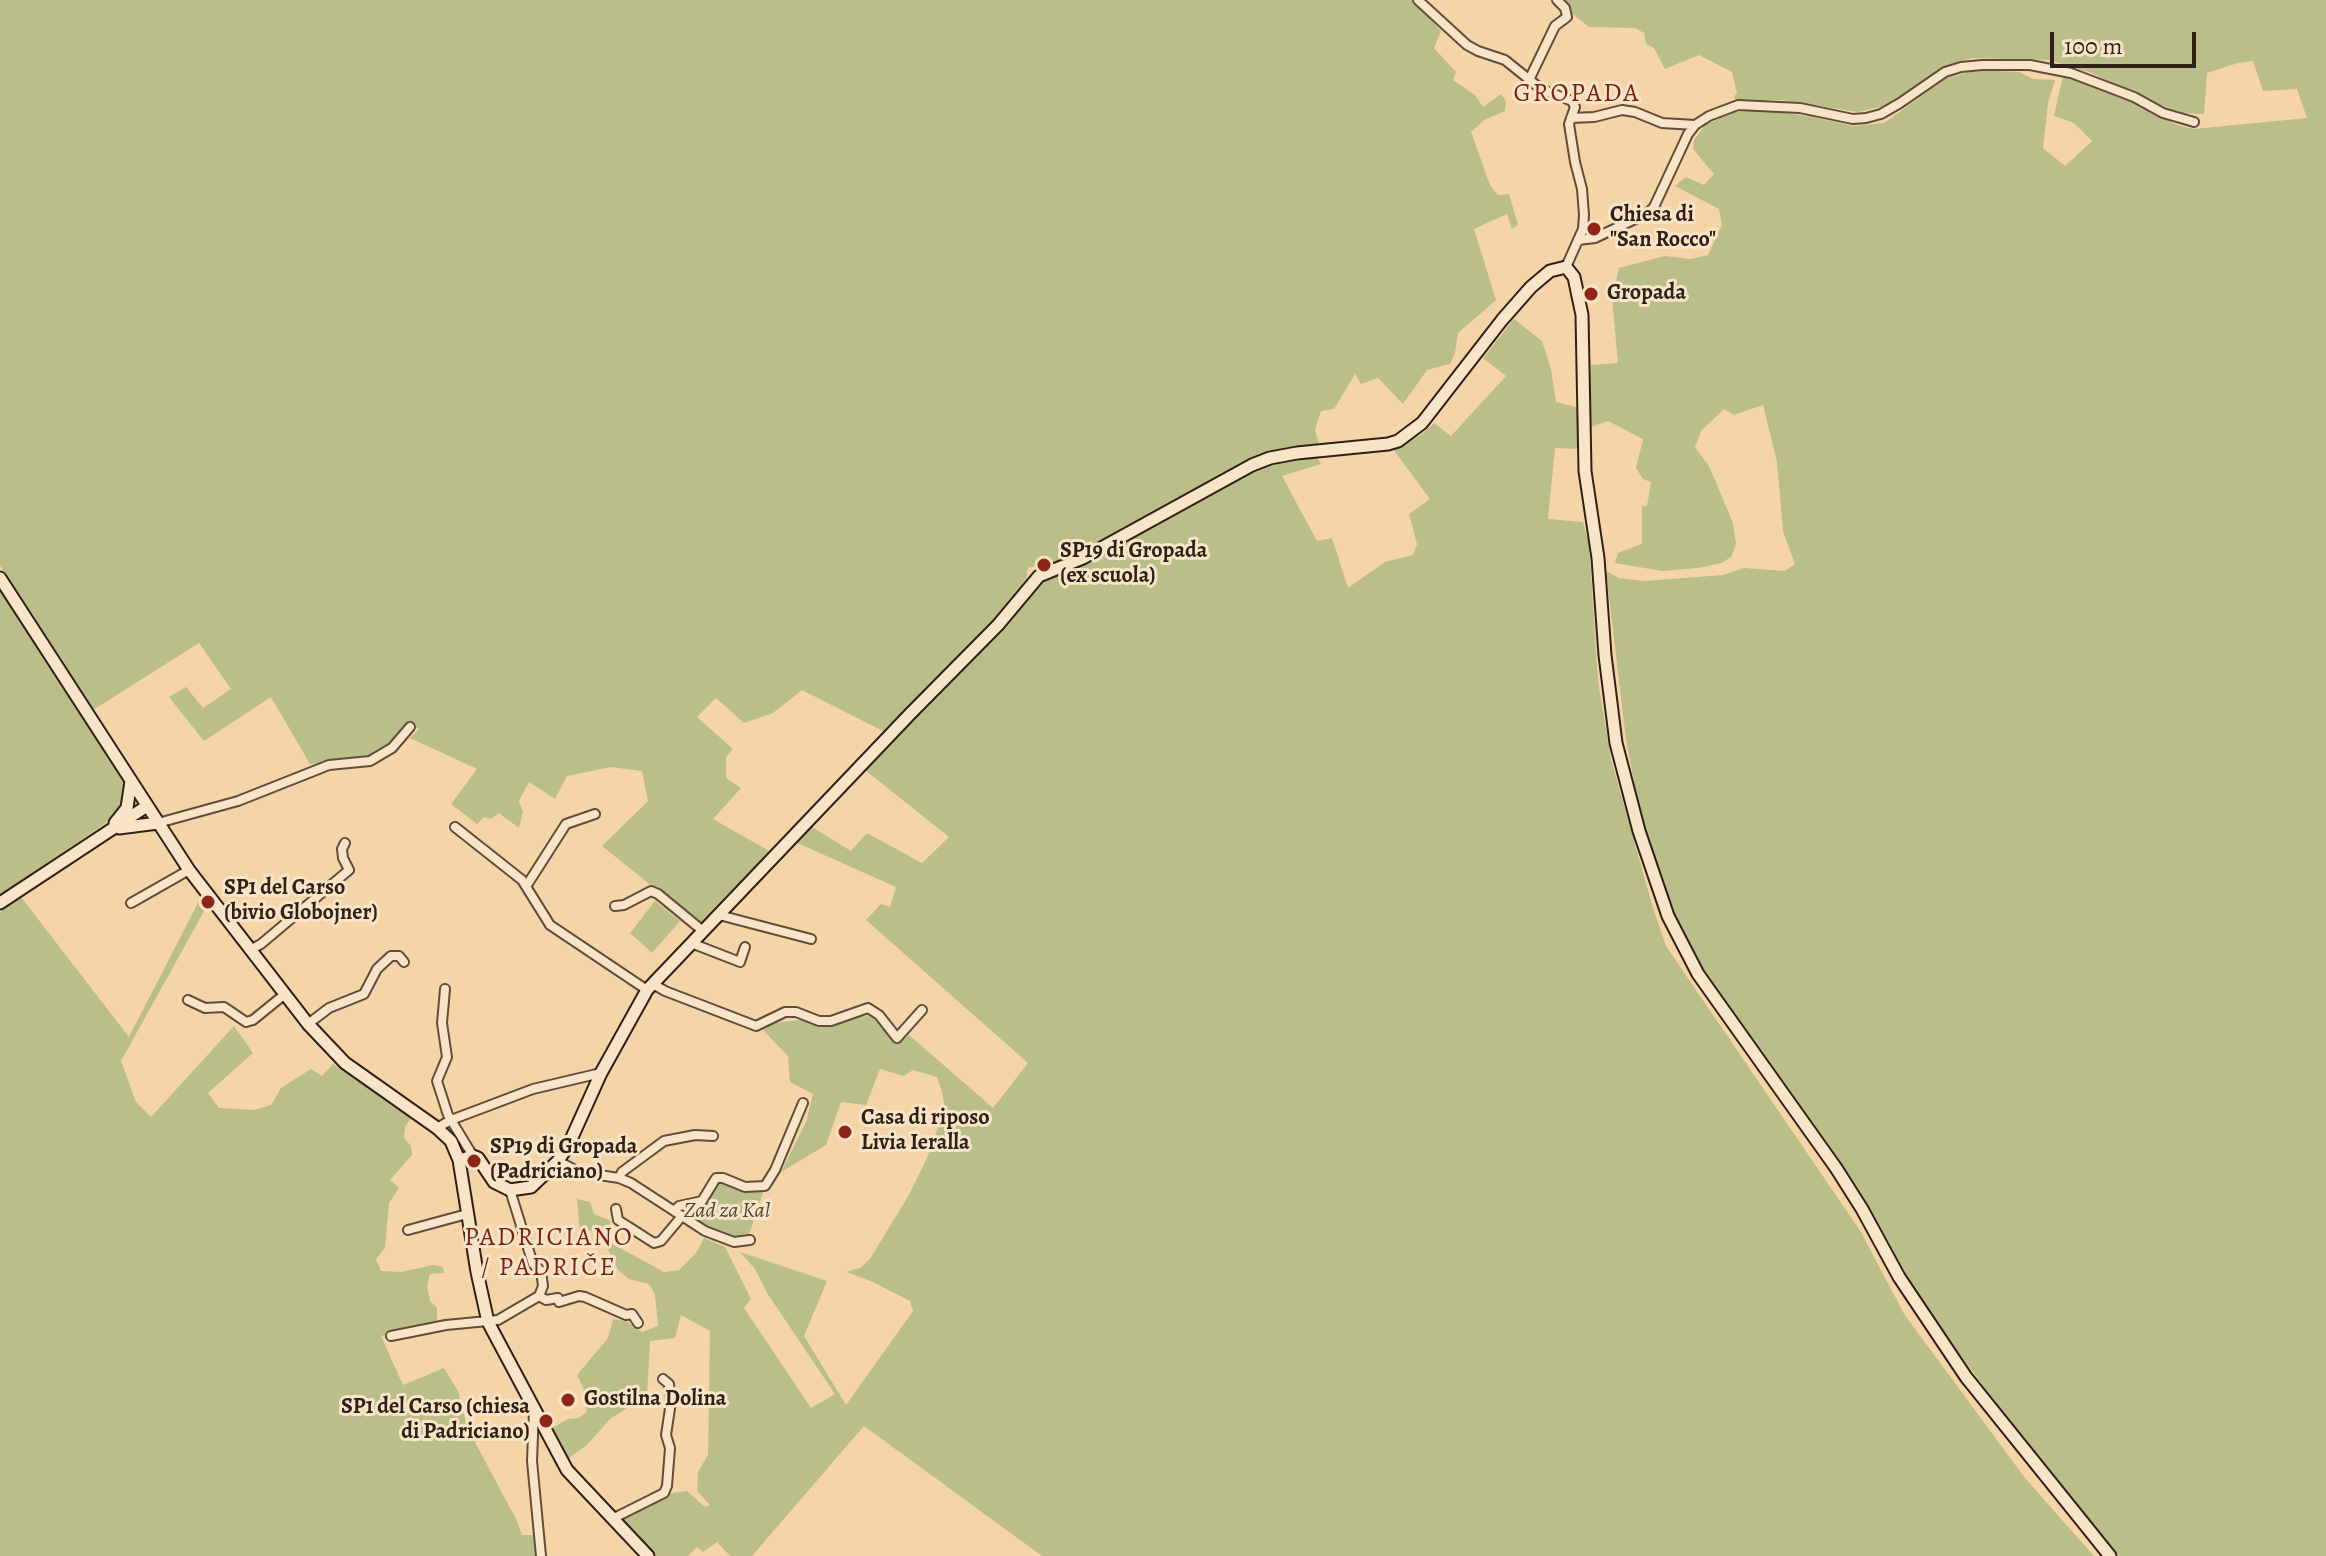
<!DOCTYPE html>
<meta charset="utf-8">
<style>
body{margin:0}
#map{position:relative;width:2326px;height:1556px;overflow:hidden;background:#f5d5a8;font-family:Alegreya,serif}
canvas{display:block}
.scale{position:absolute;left:2050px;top:32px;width:146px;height:36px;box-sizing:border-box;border:4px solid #312017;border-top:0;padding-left:10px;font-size:24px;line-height:28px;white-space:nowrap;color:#312017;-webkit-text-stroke:6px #f8e4c6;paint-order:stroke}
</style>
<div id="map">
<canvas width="2326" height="1556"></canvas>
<div class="scale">100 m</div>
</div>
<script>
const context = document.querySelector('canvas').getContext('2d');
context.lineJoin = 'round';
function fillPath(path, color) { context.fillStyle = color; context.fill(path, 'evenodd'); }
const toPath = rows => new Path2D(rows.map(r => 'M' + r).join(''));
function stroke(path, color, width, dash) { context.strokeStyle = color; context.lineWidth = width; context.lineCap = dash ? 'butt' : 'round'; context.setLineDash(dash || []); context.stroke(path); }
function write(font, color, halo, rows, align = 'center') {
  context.font = font + ' Alegreya,serif'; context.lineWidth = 6; context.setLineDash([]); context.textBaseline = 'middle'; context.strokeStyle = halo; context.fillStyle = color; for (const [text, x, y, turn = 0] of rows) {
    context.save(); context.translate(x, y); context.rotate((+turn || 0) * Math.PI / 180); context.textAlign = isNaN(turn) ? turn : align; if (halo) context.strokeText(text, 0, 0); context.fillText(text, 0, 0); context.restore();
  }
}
const green = toPath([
 [0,0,1413,0,1441,31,1434,48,1456,72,1453,80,1475,95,1483,107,1501,94,1506,101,1505,111,1484,120,1471,132,1490,185,1498,195,1509,194,1518,225,1512,229,1507,214,1474,229,1496,300,1458,333,1455,353,1450,364,1427,370,1403,404,1378,378,1361,384,1355,374,1334,409,1321,411,1315,430,1319,444,1268,454,1076,557,1028,568,1026,581,995,621,885,732,802,690,773,713,744,723,716,698,697,717,733,749,726,757,726,778,741,788,713,819,771,852,703,924,698,923,602,846,648,801,642,771,611,767,567,776,555,799,529,782,519,801,523,812,519,828,499,813,491,819,484,817,477,824,451,804,477,769,410,738,419,729,409,722,401,737,387,748,368,757,310,764,271,697,204,741,169,697,186,687,203,708,231,689,199,643,93,710,0,566],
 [1561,0,2326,0,2326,1556,2119,1556,2035,1457,1938,1324,1889,1250,1864,1201,1783,1082,1713,985,1682,937,1642,823,1626,740,1606,571,1619,578,1644,581,1723,575,1744,568,1785,571,1795,564,1783,531,1777,462,1763,405,1734,415,1724,409,1701,431,1695,447,1709,466,1733,523,1736,543,1732,556,1722,563,1698,568,1662,571,1615,563,1618,553,1642,544,1642,506,1647,506,1651,482,1643,479,1636,468,1643,439,1608,421,1591,427,1590,396,1591,365,1618,363,1612,298,1619,268,1665,256,1691,259,1708,255,1722,225,1719,209,1675,186,1686,177,1704,185,1714,174,1693,149,1694,140,1705,125,1734,112,1764,110,1809,116,1854,126,1884,123,1947,78,1976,70,2019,72,2033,79,2055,80,2048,103,2043,148,2065,166,2092,141,2074,123,2054,116,2063,76,2118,95,2177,125,2194,129,2307,118,2297,89,2263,91,2253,61,2238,63,2207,73,2204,114,2183,113,2156,103,2089,72,2049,60,1972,58,1948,65,1884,106,1858,112,1781,100,1736,101,1734,96,1737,94,1732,72,1699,55,1665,69,1654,48,1646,44,1644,33,1635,28,1589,27,1570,12],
 [1514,319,1542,341,1551,369,1556,402,1579,408,1579,449,1555,448,1548,519,1583,522,1589,544,1598,681,1611,759,1653,908,1666,946,1861,1232,1904,1314,2025,1478,2094,1556,1042,1556,864,1426,752,1556,730,1556,717,1542,703,1552,697,1547,688,1556,656,1556,622,1520,671,1493,687,1491,705,1507,710,1505,697,1491,698,1472,708,1455,710,1331,681,1315,675,1338,650,1341,647,1395,610,1419,587,1445,566,1460,550,1429,568,1419,579,1418,587,1412,583,1387,577,1375,608,1338,613,1319,626,1321,642,1332,658,1326,655,1294,649,1284,629,1279,618,1270,598,1229,580,1233,577,1199,590,1202,594,1214,611,1221,606,1232,609,1242,664,1272,679,1270,696,1253,704,1238,725,1247,751,1299,744,1308,811,1408,835,1394,767,1293,755,1269,740,1252,827,1281,804,1336,846,1405,913,1311,910,1301,873,1282,846,1272,860,1268,870,1259,910,1193,927,1158,945,1108,942,1092,937,1077,913,1070,904,1076,880,1069,866,1105,841,1102,826,1145,781,1172,806,1122,813,1094,790,1082,788,1056,763,1030,773,1023,799,1020,826,1027,853,1017,872,1016,897,1044,909,1035,993,1108,1028,1063,866,920,881,904,890,907,896,887,795,842,812,827,851,851,867,833,922,863,949,837,865,770,1009,620,1040,583,1083,563,1254,469,1283,458,1316,455,1321,464,1282,476,1317,541,1332,538,1348,588,1385,562,1413,555,1417,544,1409,514,1430,499,1393,449,1422,434,1434,423,1451,436,1506,376,1483,358],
 [0,587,121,776,125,788,124,803,116,816,0,895],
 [21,897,129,1037,201,897,207,906,121,1061,136,1102,151,1117,234,1026,253,1053,208,1093,219,1108,254,1110,271,1105,281,1088,311,1069,322,1076,333,1064,412,1117,405,1127,404,1138,411,1146,412,1155,390,1180,399,1188,389,1203,385,1248,376,1259,381,1271,401,1272,433,1265,443,1267,444,1273,430,1274,427,1286,430,1301,437,1308,437,1322,381,1336,403,1385,444,1368,458,1391,467,1427,517,1521,522,1535,534,1535,536,1556,0,1556,0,912],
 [655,901,680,921,652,953,630,933],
 [716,1178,765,1186,747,1241,705,1231,675,1210,694,1204]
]);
const street = toPath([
 [1418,0,1467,45,1478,51,1505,60,1541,89,1572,101,1575,107,1569,124,1575,162,1582,189,1584,215,1583,229,1566,267],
 [1529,80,1555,26,1567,17,1565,8,1557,0],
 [1571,118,1594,117,1622,110,1635,112,1662,123,1695,125],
 [1578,240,1595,238,1648,213,1654,207,1688,134,1695,125,1709,116,1738,105,1800,108,1853,119,1866,118,1881,114,1900,103,1945,72,1961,67,1982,65,2030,65,2071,73,2134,97,2163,113,2194,122],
 [158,823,238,801,329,765,370,761,392,748,410,727],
 [455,827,522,880,550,925,647,990],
 [527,885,566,824,595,814],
 [131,903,189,870],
 [615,906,624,905,651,891,658,894,703,931],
 [719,915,811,939],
 [691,943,740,962,745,947],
 [250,950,261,944,349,870,343,858,342,849,345,843],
 [653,984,665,991,756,1026,785,1012,796,1012,819,1021,831,1021,868,1008,879,1015,897,1038,922,1010],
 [445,989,442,1023,447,1057,437,1081,448,1115,473,1156],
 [188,1000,205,1008,224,1007,246,1022,253,1020,285,994],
 [308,1024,329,1008,364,994,377,969,391,956,399,956,404,962],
 [437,1128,451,1120,533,1089,601,1073],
 [558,1161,579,1172,619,1178,631,1183,705,1231,734,1242,750,1240],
 [619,1178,622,1172,664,1141,695,1135,713,1136],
 [616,1209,618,1220,654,1243,661,1241,682,1216],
 [675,1210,679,1206,702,1201,716,1178,723,1178,745,1187,765,1186,775,1170,803,1103],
 [408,1230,467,1214],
 [539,1296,546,1300,558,1298,559,1302,579,1296,585,1297,626,1315,632,1314,638,1323],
 [391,1336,446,1325,498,1320,539,1296,543,1286,541,1271,533,1264,510,1190],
 [534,1411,532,1461,541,1556],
 [612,1519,664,1493,667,1486,670,1448,666,1435,671,1402,669,1384,663,1379]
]);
const secondary = toPath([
 [0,578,189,870,308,1024,345,1063,437,1128,451,1141,459,1160,477,1272,488,1322,567,1470,648,1556],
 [115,823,127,808,131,781],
 [119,828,158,823],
 [0,903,147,806],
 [459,1160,473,1156,478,1158,494,1182,510,1190,531,1187,558,1161,569,1144,601,1073,647,990,910,714,998,625,1039,576,1083,558,1252,465,1270,458,1297,453,1388,444,1398,441,1422,423,1502,320,1531,287,1550,271,1566,267,1574,277,1582,315,1585,471,1598,558,1605,655,1616,743,1639,831,1668,916,1698,974,1836,1168,1862,1209,1899,1277,1966,1377,2110,1556]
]);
const markers = [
 [1594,229,8,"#8f2418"],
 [1591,294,8,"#8f2418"],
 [1044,565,8,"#8f2418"],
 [208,902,8,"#8f2418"],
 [845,1132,8,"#8f2418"],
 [474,1161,8,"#8f2418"],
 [568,1400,8,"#8f2418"],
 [546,1421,8,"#8f2418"]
];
const poiNames = [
 ["Chiesa di",1610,216],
 ["\"San Rocco\"",1610,241],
 ["Gropada",1607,294],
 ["SP19 di Gropada",1060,552],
 ["(ex scuola)",1060,577],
 ["SP1 del Carso",224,889],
 ["(bivio Globojner)",224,914],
 ["Casa di riposo",861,1119],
 ["Livia Ieralla",861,1144],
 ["SP19 di Gropada",490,1148],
 ["(Padriciano)",490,1173],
 ["Gostilna Dolina",584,1400],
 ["SP1 del Carso (chiesa",530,1408,"right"],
 ["di Padriciano)",530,1433,"right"]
];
const parkNames = [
 ["Zad za Kal",727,1212]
];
const quarterNames = [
 ["GROPADA",1577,95],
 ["PADRICIANO",549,1239],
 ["/ PADRIČE",549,1269]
];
fillPath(green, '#babe89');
stroke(street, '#624d3b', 12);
stroke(secondary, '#312017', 15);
stroke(street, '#f8e4c6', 8);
stroke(secondary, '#f8e4c6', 11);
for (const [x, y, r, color] of markers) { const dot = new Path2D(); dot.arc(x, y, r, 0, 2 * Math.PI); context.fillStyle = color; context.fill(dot); stroke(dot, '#f8e4c6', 3); }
write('bold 22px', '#312017', '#f8e4c6', poiNames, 'left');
write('italic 22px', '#534834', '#f8e4c6', parkNames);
context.letterSpacing = '2px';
write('26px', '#7a1f14', '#f8e4c6', quarterNames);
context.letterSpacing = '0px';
</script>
